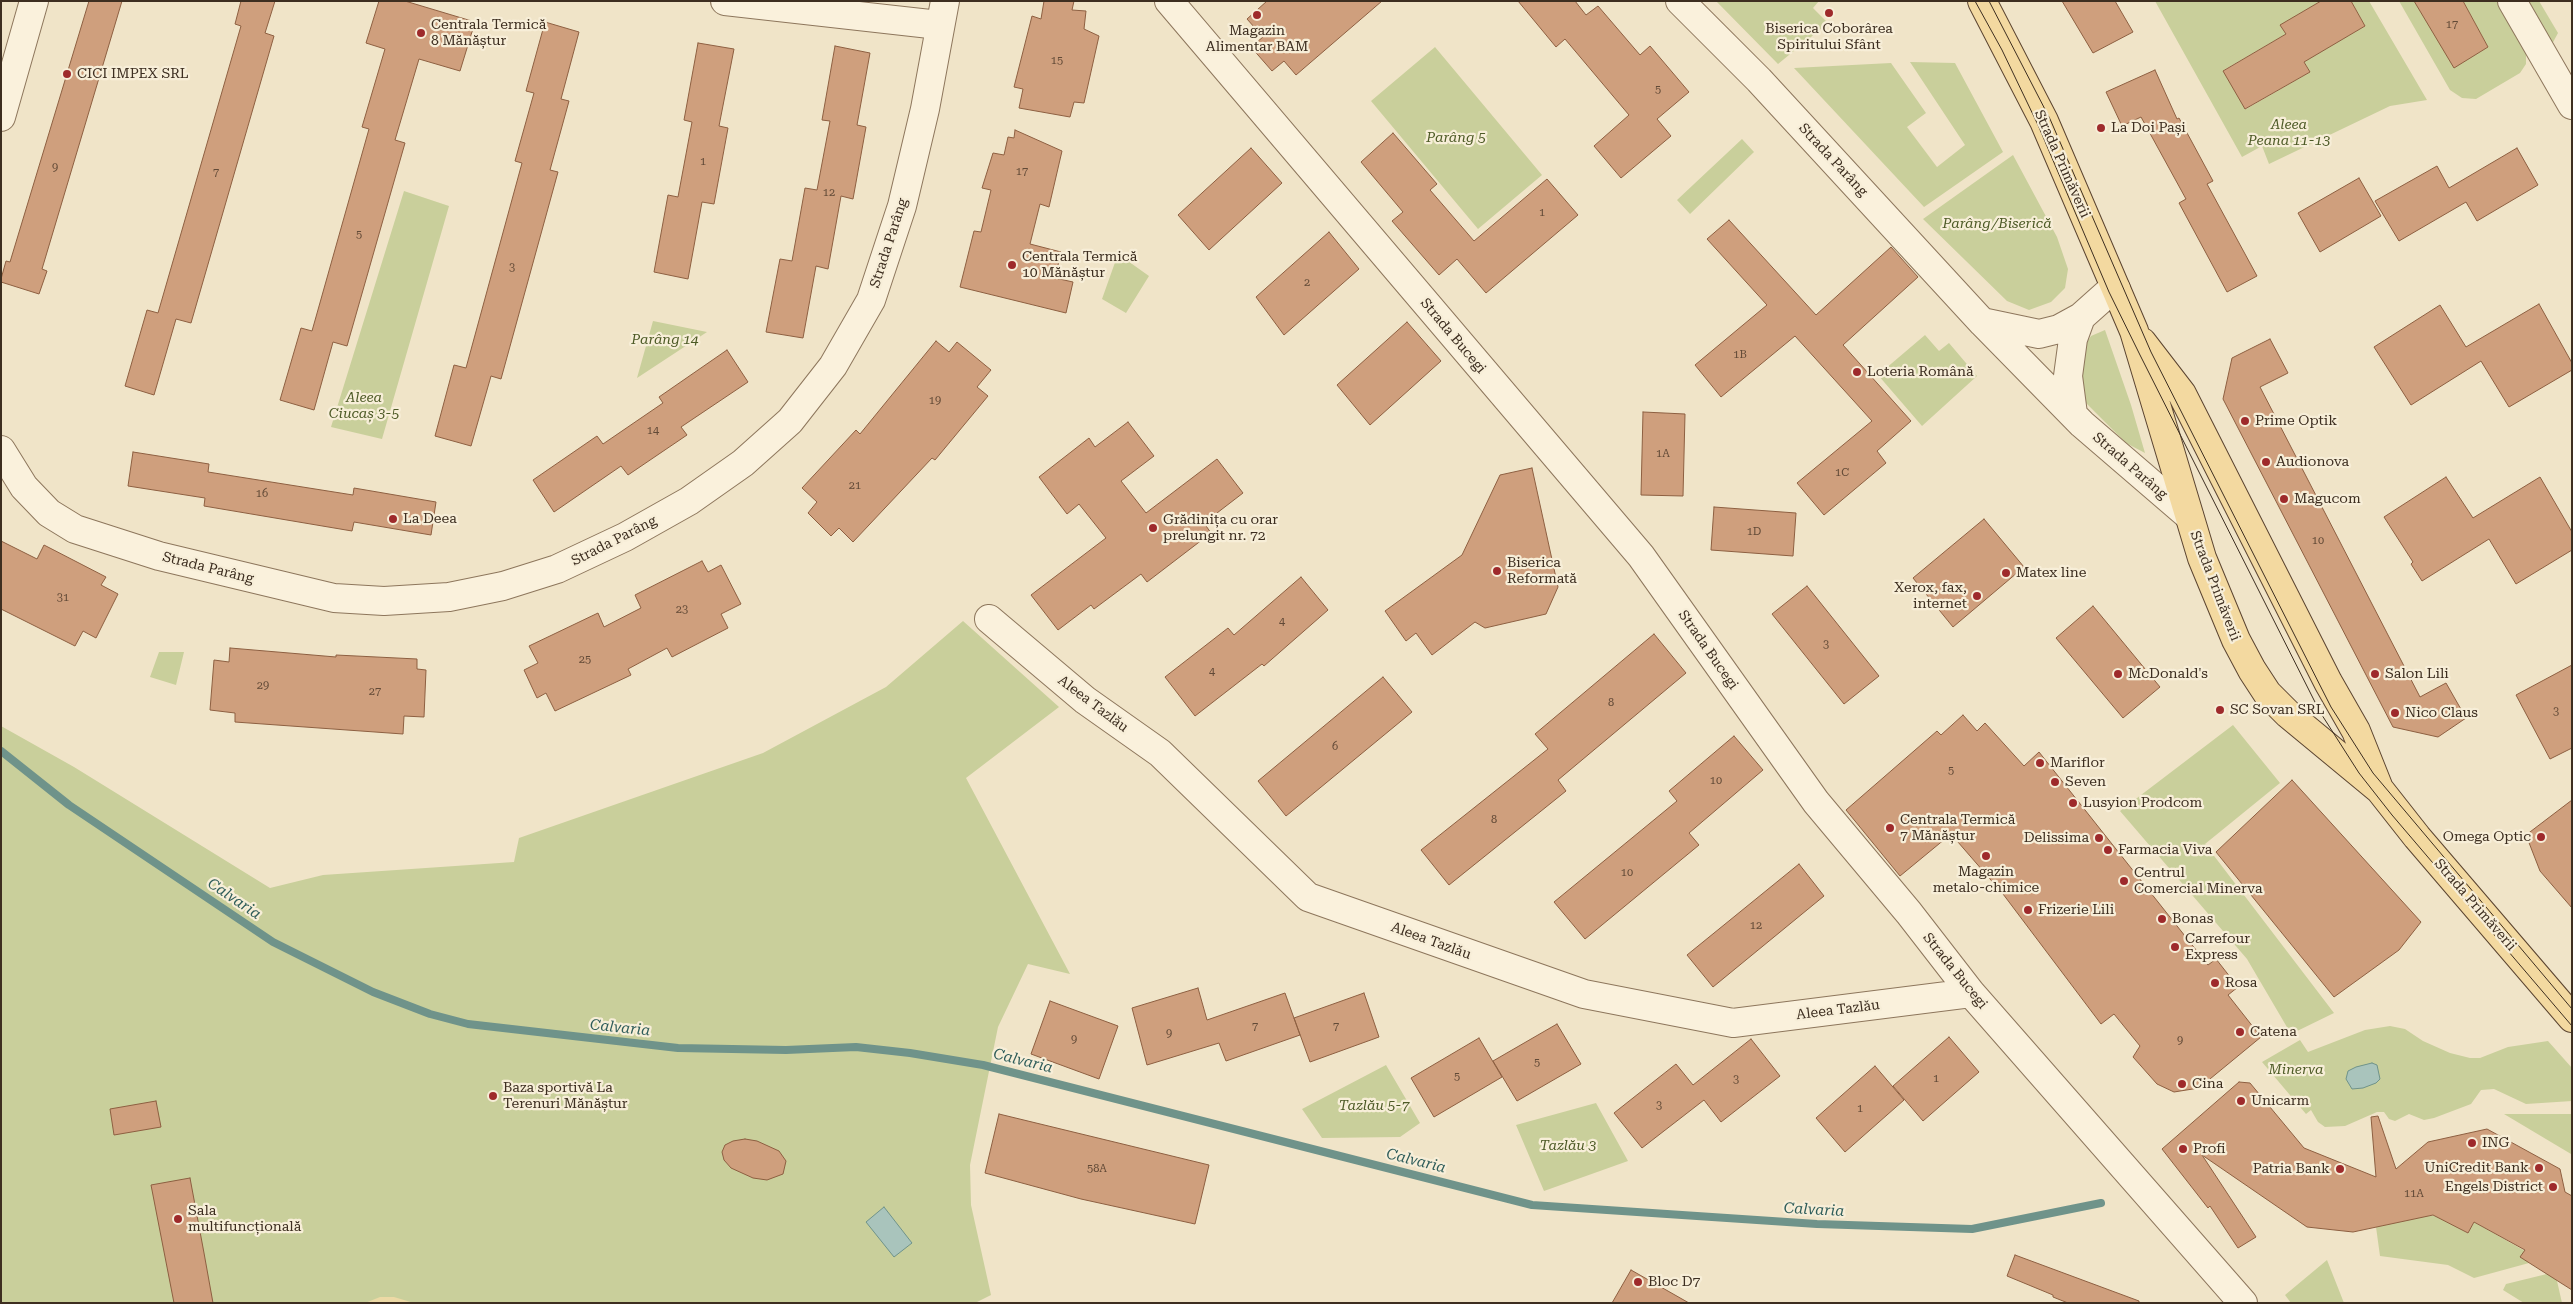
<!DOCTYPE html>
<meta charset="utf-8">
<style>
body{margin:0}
#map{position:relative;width:2573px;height:1304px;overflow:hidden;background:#f0e4c8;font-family:"Roboto Serif",serif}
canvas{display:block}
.frame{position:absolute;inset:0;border:2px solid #3d2e20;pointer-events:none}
</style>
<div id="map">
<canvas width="2573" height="1304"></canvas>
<div class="frame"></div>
</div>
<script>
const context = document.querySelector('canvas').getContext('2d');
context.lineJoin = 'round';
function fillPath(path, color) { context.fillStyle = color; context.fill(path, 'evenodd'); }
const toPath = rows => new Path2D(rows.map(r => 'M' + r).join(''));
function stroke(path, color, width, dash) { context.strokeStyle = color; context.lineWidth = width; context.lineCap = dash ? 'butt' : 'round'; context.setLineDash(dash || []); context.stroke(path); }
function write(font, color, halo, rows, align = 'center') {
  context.font = font + ' "Roboto Serif",serif'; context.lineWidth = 4.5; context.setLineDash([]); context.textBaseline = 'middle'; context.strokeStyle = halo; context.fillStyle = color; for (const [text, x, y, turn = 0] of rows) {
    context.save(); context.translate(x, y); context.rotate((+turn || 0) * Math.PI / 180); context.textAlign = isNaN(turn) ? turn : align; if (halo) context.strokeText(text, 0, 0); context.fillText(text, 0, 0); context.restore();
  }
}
const green = toPath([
 [1716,1,1819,1,1813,8,1828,23,1778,64],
 [2155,1,2321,1,2281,25,2286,34,2224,70,2246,109,2310,72,2304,61,2365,26,2351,1,2369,1,2427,100,2390,106,2269,164,2262,146,2242,157],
 [2399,1,2419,1,2454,67,2488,47,2463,1,2498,1,2526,51,2526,64,2520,73,2476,99,2462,98,2450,90],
 [2522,1,2539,1,2558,33,2551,46],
 [1435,47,1542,175,1478,229,1371,101],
 [1910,62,1955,63,2003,152,1924,207,1794,68,1891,63,1926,113,1907,127,1937,167,1965,145],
 [1742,139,1754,152,1690,214,1677,200],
 [2013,155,2057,237,2068,269,2065,288,2051,302,2029,310,2007,301,1923,219],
 [404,191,449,206,382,439,331,427],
 [1118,254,1149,276,1126,313,1102,299],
 [653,321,707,332,637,378],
 [2105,330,2131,405,2145,453,2126,443,2086,403,2078,385,2082,351,2091,336],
 [1925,335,1939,351,1949,343,1977,376,1922,426,1878,375],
 [963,621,1059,707,966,778,1070,974,1028,964,998,1027,970,1165,971,1205,991,1295,975,1303,1,1303,1,726,74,767,270,888,323,875,514,862,519,838,763,753,886,687],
 [159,652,184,652,176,685,150,677],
 [2233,725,2280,783,2205,844,2334,1013,2291,1034,2247,959,2120,811],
 [2390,1026,2405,1029,2423,1041,2450,1053,2470,1058,2480,1058,2508,1047,2548,1041,2572,1068,2572,1101,2526,1104,2494,1089,2481,1090,2471,1104,2434,1118,2424,1120,2409,1114,2395,1121,2389,1119,2384,1112,2377,1112,2345,1126,2325,1127,2318,1122,2311,1110,2306,1114,2262,1062,2300,1040,2308,1052,2365,1030],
 [1386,1065,1420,1123,1400,1137,1322,1138,1302,1109],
 [1596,1103,1628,1161,1544,1191,1516,1125],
 [2504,1114,2572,1114,2572,1155,2571,1154],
 [2455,1214,2451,1224,2468,1233,2474,1222,2525,1251,2529,1263,2474,1278,2448,1265,2380,1256,2376,1227,2424,1216],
 [2327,1260,2344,1303,2291,1303,2285,1295],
 [2555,1272,2562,1303,2524,1303,2503,1290,2506,1284]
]);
const sand = toPath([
 [380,1297,394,1297,414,1303,365,1303]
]);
const water = toPath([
 [2372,1063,2377,1065,2380,1079,2376,1083,2363,1088,2352,1089,2346,1079,2348,1071,2356,1067,2372,1063],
 [884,1207,912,1243,894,1257,866,1222,884,1207]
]);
const stream = toPath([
 [1,751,69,805,273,942,373,992,430,1014,468,1024,678,1048,786,1050,856,1047,910,1053,983,1065,1532,1205,1817,1224,1972,1229,2101,1203]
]);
const building = toPath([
 [89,1,122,1,42,269,47,271,39,294,1,282,1,279,6,261,10,262,89,1],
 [241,1,275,1,265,33,274,36,191,323,176,319,154,395,125,386,147,310,158,313,241,26,235,24,241,1],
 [379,1,405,1,475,22,460,71,419,59,395,140,405,143,347,346,333,342,314,410,280,400,301,328,312,331,369,129,362,127,385,49,366,43,379,1],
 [1044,1,1074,1,1072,10,1086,11,1084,29,1099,36,1084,103,1074,102,1070,117,1019,108,1023,89,1014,87,1032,16,1041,19,1044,1],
 [1267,1,1382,1,1296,75,1284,61,1272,71,1251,47,1263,37,1247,19,1267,1],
 [1518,1,1575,1,1586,15,1598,6,1640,55,1650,46,1689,92,1657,119,1671,136,1621,178,1594,146,1629,115,1565,39,1556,47,1518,1],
 [2062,1,2115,1,2133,32,2093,53,2062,1],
 [2321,1,2351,1,2365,26,2304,62,2310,72,2245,109,2223,71,2286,34,2280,25,2321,1],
 [2414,1,2463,1,2488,47,2454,68,2414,1],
 [545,22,579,32,561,99,569,101,550,170,558,172,501,379,491,376,471,446,435,436,454,365,466,368,522,163,515,161,534,93,526,91,545,22],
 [698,43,734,49,719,126,728,128,714,204,702,202,688,279,654,272,668,195,678,197,692,122,684,120,698,43],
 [835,46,870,53,857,125,866,127,853,199,841,196,828,269,816,266,803,338,766,332,780,259,792,261,805,188,817,190,830,121,822,120,835,46],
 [2155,70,2177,119,2179,118,2213,181,2207,184,2257,276,2227,292,2179,203,2186,199,2141,117,2122,126,2106,92,2155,70],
 [1015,130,1062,151,1049,207,1040,204,1030,244,1061,252,1055,278,1073,282,1066,313,960,287,974,231,981,232,991,190,982,188,993,153,1004,155,1008,137,1014,138,1015,130],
 [1393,133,1437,184,1430,190,1474,241,1547,179,1578,215,1486,293,1457,259,1439,275,1392,221,1403,212,1361,162,1393,133],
 [1251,148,1282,183,1209,250,1178,215,1251,148],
 [2517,148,2538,185,2477,221,2466,202,2399,241,2375,201,2437,166,2449,188,2517,148],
 [2359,178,2381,216,2320,252,2298,213,2359,178],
 [1729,220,1816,315,1891,247,1918,277,1843,345,1911,421,1877,451,1886,463,1824,515,1797,483,1872,421,1795,336,1721,397,1695,365,1767,305,1707,239,1729,220],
 [1329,232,1359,269,1284,335,1256,297,1329,232],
 [2539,304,2572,363,2572,370,2509,407,2481,361,2411,405,2374,347,2440,305,2466,347,2539,304],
 [1407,322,1441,361,1370,425,1337,385,1407,322],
 [2270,339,2288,373,2260,387,2420,697,2446,683,2466,718,2438,737,2393,727,2223,399,2232,358,2270,339],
 [936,341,949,352,957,342,991,370,977,387,988,396,935,460,932,458,853,542,839,528,831,536,808,513,817,502,802,488,856,430,860,434,936,341],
 [727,350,748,382,681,427,687,435,628,475,621,466,554,512,533,480,597,436,603,444,663,403,659,397,727,350],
 [1643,412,1685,414,1683,496,1641,495,1643,412],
 [1128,422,1154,456,1121,481,1146,513,1217,459,1243,493,1204,523,1211,533,1147,582,1141,574,1094,609,1091,605,1058,630,1031,595,1106,538,1079,504,1067,514,1039,477,1089,438,1095,447,1128,422],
 [133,452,209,464,208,472,353,495,354,488,436,502,431,535,354,522,352,531,204,506,205,498,128,486,133,452],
 [1532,468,1558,587,1546,614,1485,628,1475,622,1432,655,1416,633,1406,641,1385,611,1462,555,1500,475,1532,468],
 [2446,477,2473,518,2540,477,2572,532,2572,550,2516,584,2489,539,2422,581,2411,564,2413,562,2384,517,2446,477],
 [1714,507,1796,513,1793,556,1711,550,1714,507],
 [1984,519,2024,567,1953,627,1913,578,1984,519],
 [1,541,37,559,44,545,106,577,101,585,118,594,96,638,83,631,75,646,1,609,1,541],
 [702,561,708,572,721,565,741,604,721,614,728,628,672,657,667,648,628,669,631,675,555,711,546,693,537,698,524,670,538,663,529,646,598,613,604,627,641,608,635,595,702,561],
 [1301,577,1328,610,1264,666,1262,664,1195,716,1165,677,1228,628,1234,635,1301,577],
 [1807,586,1879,676,1844,704,1772,614,1807,586],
 [2093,606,2160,687,2123,718,2056,638,2093,606],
 [1654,634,1686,673,1558,780,1566,791,1449,885,1421,850,1548,749,1535,734,1654,634],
 [230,648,336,657,336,655,417,659,417,669,426,670,424,717,404,716,403,734,235,722,235,713,210,710,214,660,229,662,230,648],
 [2572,665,2572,748,2550,759,2516,695,2572,665],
 [1383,677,1412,712,1286,816,1258,781,1383,677],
 [1963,715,1977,731,1985,723,2024,766,2039,752,2208,965,2216,959,2238,987,2228,995,2261,1037,2199,1088,2174,1092,2157,1084,2133,1057,2140,1046,2114,1014,2101,1024,2003,894,1951,834,1900,876,1846,810,1937,731,1941,735,1963,715],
 [1734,736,1763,770,1689,833,1699,845,1585,939,1554,902,1677,801,1669,791,1734,736],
 [2292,780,2421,922,2399,950,2334,997,2216,852,2292,780],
 [2572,800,2572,908,2540,871,2526,835,2572,800],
 [1799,864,1824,896,1713,987,1687,955,1799,864],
 [1198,988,1207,1020,1285,993,1300,1035,1226,1061,1219,1043,1147,1065,1132,1008,1198,988],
 [1364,993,1379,1037,1310,1062,1294,1018,1364,993],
 [1050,1001,1118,1026,1099,1079,1031,1054,1050,1001],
 [1557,1024,1581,1064,1517,1101,1493,1061,1557,1024],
 [1949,1037,1979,1072,1923,1121,1893,1086,1949,1037],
 [1479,1038,1502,1077,1434,1117,1411,1078,1479,1038],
 [1751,1039,1780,1076,1721,1122,1704,1100,1642,1148,1614,1113,1676,1064,1693,1085,1751,1039],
 [1875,1066,1904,1100,1845,1152,1816,1118,1875,1066],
 [2239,1082,2250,1083,2304,1148,2376,1177,2371,1117,2378,1116,2396,1169,2428,1142,2487,1129,2560,1169,2565,1192,2572,1196,2572,1290,2520,1257,2525,1250,2474,1222,2468,1233,2433,1215,2353,1232,2307,1227,2202,1155,2256,1237,2238,1248,2210,1206,2208,1208,2162,1149,2239,1082],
 [156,1101,161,1127,114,1135,110,1109,156,1101],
 [999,1114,1209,1165,1195,1224,1081,1199,985,1173,999,1114],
 [745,1139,757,1141,779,1151,786,1161,783,1174,767,1180,753,1178,731,1168,724,1160,722,1152,725,1145,733,1141,745,1139],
 [190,1178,204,1253,213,1303,174,1303,151,1185,190,1178],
 [2015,1255,2139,1301,2139,1303,2068,1303,2053,1297,2053,1295,2007,1276,2015,1255],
 [1631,1270,1689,1303,1612,1303,1631,1270]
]);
const minor = toPath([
 [725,1,939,25],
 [1169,1,1641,556,1816,802,1909,913,1971,993,2243,1303],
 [1680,1,1759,80,1982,322,2082,424,2189,516],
 [2512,1,2572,105],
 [1,117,34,1],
 [1982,322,2039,334,2059,329,2081,317,2109,292,2116,289],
 [2073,414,2068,376,2073,339,2081,317],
 [1,450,24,487,49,513,75,529,159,556,334,598,384,601,449,597,503,586,557,569,625,537,689,501,743,463,790,421,833,366,871,300,902,206,925,109,945,1],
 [989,619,1085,700,1160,753,1308,897,1584,994,1733,1023,1971,993]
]);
const major = toPath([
 [1982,1,2044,121,2134,331,2202,558,2236,640,2252,670,2267,693,2288,714,2380,790,2417,837,2572,1018],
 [2142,342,2182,394,2328,682,2356,731,2378,786]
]);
const tram = toPath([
 [1975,1,2002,50,2038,125,2109,292,2140,355,2320,712,2359,773,2392,815,2572,1026],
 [1989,1,2050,119,2151,352,2331,707,2373,773,2572,1009]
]);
const markers = [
 [1829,13,5,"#9e2a2b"],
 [1257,15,5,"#9e2a2b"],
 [421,33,5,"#9e2a2b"],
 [67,74,5,"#9e2a2b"],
 [2101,128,5,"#9e2a2b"],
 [1012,265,5,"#9e2a2b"],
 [1857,372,5,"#9e2a2b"],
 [2245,421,5,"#9e2a2b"],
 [2266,462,5,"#9e2a2b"],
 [2284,499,5,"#9e2a2b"],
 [393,519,5,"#9e2a2b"],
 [1153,528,5,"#9e2a2b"],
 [1497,571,5,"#9e2a2b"],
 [2006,573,5,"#9e2a2b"],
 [1977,596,5,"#9e2a2b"],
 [2118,674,5,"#9e2a2b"],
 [2375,674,5,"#9e2a2b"],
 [2220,710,5,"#9e2a2b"],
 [2395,713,5,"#9e2a2b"],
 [2040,763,5,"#9e2a2b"],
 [2055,782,5,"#9e2a2b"],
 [2073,803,5,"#9e2a2b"],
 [1890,828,5,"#9e2a2b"],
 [2541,837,5,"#9e2a2b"],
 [2099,838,5,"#9e2a2b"],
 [2108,850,5,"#9e2a2b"],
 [1986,856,5,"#9e2a2b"],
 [2124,881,5,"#9e2a2b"],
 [2028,910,5,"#9e2a2b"],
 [2162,919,5,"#9e2a2b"],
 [2175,947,5,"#9e2a2b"],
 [2215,983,5,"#9e2a2b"],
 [2240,1032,5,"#9e2a2b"],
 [2182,1084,5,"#9e2a2b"],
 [493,1096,5,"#9e2a2b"],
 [2241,1101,5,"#9e2a2b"],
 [2472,1143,5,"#9e2a2b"],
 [2183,1149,5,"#9e2a2b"],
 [2539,1168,5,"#9e2a2b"],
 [2340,1169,5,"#9e2a2b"],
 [2553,1187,5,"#9e2a2b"],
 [178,1219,5,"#9e2a2b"],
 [1638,1282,5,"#9e2a2b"]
];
const numberNames = [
 ["17",2452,25],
 ["15",1057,61],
 ["5",1658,90],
 ["1",703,162],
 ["9",55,168],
 ["17",1022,172],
 ["7",216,173],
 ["12",829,193],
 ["1",1542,213],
 ["5",359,235],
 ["3",512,268],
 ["2",1307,283],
 ["1B",1740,355],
 ["19",935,401],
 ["14",653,431],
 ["1A",1663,454],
 ["1C",1842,473],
 ["21",855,486],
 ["16",262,494],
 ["1D",1754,532],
 ["10",2318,541],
 ["31",63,598],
 ["23",682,610],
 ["4",1282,622],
 ["3",1826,645],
 ["25",585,660],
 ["4",1212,672],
 ["29",263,686],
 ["27",375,692],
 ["8",1611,703],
 ["3",2556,712],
 ["6",1335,747],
 ["5",1951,771],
 ["10",1716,781],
 ["8",1494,820],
 ["10",1627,873],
 ["12",1756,926],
 ["7",1255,1027],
 ["7",1336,1027],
 ["9",1169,1034],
 ["9",1074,1040],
 ["9",2180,1041],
 ["5",1537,1063],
 ["5",1457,1077],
 ["1",1936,1079],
 ["3",1736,1080],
 ["3",1659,1106],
 ["1",1860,1109],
 ["58A",1097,1169],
 ["11A",2414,1194]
];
const poiNames = [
 ["Centrala Termică",431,25],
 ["8 Mănăștur",431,41],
 ["Biserica Coborârea",1829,29,"center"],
 ["Spiritului Sfânt",1829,45,"center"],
 ["Magazin",1257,31,"center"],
 ["Alimentar BAM",1257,47,"center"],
 ["CICI IMPEX SRL",77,74],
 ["La Doi Pași",2111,128],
 ["Centrala Termică",1022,257],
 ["10 Mănăștur",1022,273],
 ["Loteria Română",1867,372],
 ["Prime Optik",2255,421],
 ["Audionova",2276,462],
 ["Magucom",2294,499],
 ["La Deea",403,519],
 ["Grădinița cu orar",1163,520],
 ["prelungit nr. 72",1163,536],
 ["Biserica",1507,563],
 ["Reformată",1507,579],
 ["Matex line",2016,573],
 ["Xerox, fax,",1967,588,"right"],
 ["internet",1967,604,"right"],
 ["McDonald's",2128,674],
 ["Salon Lili",2385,674],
 ["SC Sovan SRL",2230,710],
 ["Nico Claus",2405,713],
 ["Mariflor",2050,763],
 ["Seven",2065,782],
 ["Lusyion Prodcom",2083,803],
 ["Centrala Termică",1900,820],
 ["7 Mănăștur",1900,836],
 ["Omega Optic",2531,837,"right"],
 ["Delissima",2089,838,"right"],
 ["Farmacia Viva",2118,850],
 ["Magazin",1986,872,"center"],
 ["metalo-chimice",1986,888,"center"],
 ["Centrul",2134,873],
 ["Comercial Minerva",2134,889],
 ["Frizerie Lili",2038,910],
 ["Bonas",2172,919],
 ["Carrefour",2185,939],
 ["Express",2185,955],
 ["Rosa",2225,983],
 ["Catena",2250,1032],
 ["Cina",2192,1084],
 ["Baza sportivă La",503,1088],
 ["Terenuri Mănăștur",503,1104],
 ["Unicarm",2251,1101],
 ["ING",2482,1143],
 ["Profi",2193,1149],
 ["UniCredit Bank",2529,1168,"right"],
 ["Patria Bank",2330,1169,"right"],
 ["Engels District",2543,1187,"right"],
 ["Sala",188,1211],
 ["multifuncțională",188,1227],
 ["Bloc D7",1648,1282]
];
const parkNames = [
 ["Aleea",2289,125],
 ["Peana 11-13",2289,141],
 ["Parâng 5",1456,138],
 ["Parâng/Biserică",1997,224],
 ["Parâng 14",665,340],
 ["Aleea",364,398],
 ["Ciucaș 3-5",364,414],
 ["Minerva",2296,1070],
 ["Tazlău 5-7",1374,1106],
 ["Tazlău 3",1568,1146]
];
const streetNames = [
 ["Strada Parâng",1833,160,47],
 ["Strada Primăverii",2062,164,66],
 ["Strada Parâng",889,243,-72],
 ["Strada Bucegi",1453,336,50],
 ["Strada Parâng",2130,466,41],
 ["Strada Parâng",614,541,-27],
 ["Strada Parâng",208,568,14],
 ["Strada Primăverii",2215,586,69],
 ["Strada Bucegi",1708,650,55],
 ["Aleea Tazlău",1093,704,37],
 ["Strada Primăverii",2475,905,49],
 ["Aleea Tazlău",1431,941,20],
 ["Strada Bucegi",1955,971,51],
 ["Aleea Tazlău",1838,1010,-7]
];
const waterNames = [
 ["Calvaria",234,899,34],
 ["Calvaria",620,1028,6],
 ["Calvaria",1023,1061,14],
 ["Calvaria",1416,1161,14],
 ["Calvaria",1814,1210,3]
];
fillPath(green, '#c9cf9b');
fillPath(sand, '#ecd9a5');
fillPath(water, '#a9c4bc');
stroke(water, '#6f938a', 1);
stroke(stream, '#6f938a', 8);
fillPath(building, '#cf9f7d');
stroke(building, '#8d5f41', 1);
stroke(minor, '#8d765c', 30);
stroke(major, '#5b4430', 30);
stroke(minor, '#faf1dc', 28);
stroke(major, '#f3d9a0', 28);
stroke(tram, '#3d2e20', 1);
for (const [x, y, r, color] of markers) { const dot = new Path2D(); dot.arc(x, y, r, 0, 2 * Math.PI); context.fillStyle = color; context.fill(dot); stroke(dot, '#f7eed8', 2); }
write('11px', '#624a37', null, numberNames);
write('14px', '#3d2e20', '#f7eed8', poiNames, 'left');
write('italic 14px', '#4d5a26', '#f7eed8', parkNames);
write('14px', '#3d2e20', '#f7eed8', streetNames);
write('italic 15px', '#2f5d5a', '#f7eed8', waterNames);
</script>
